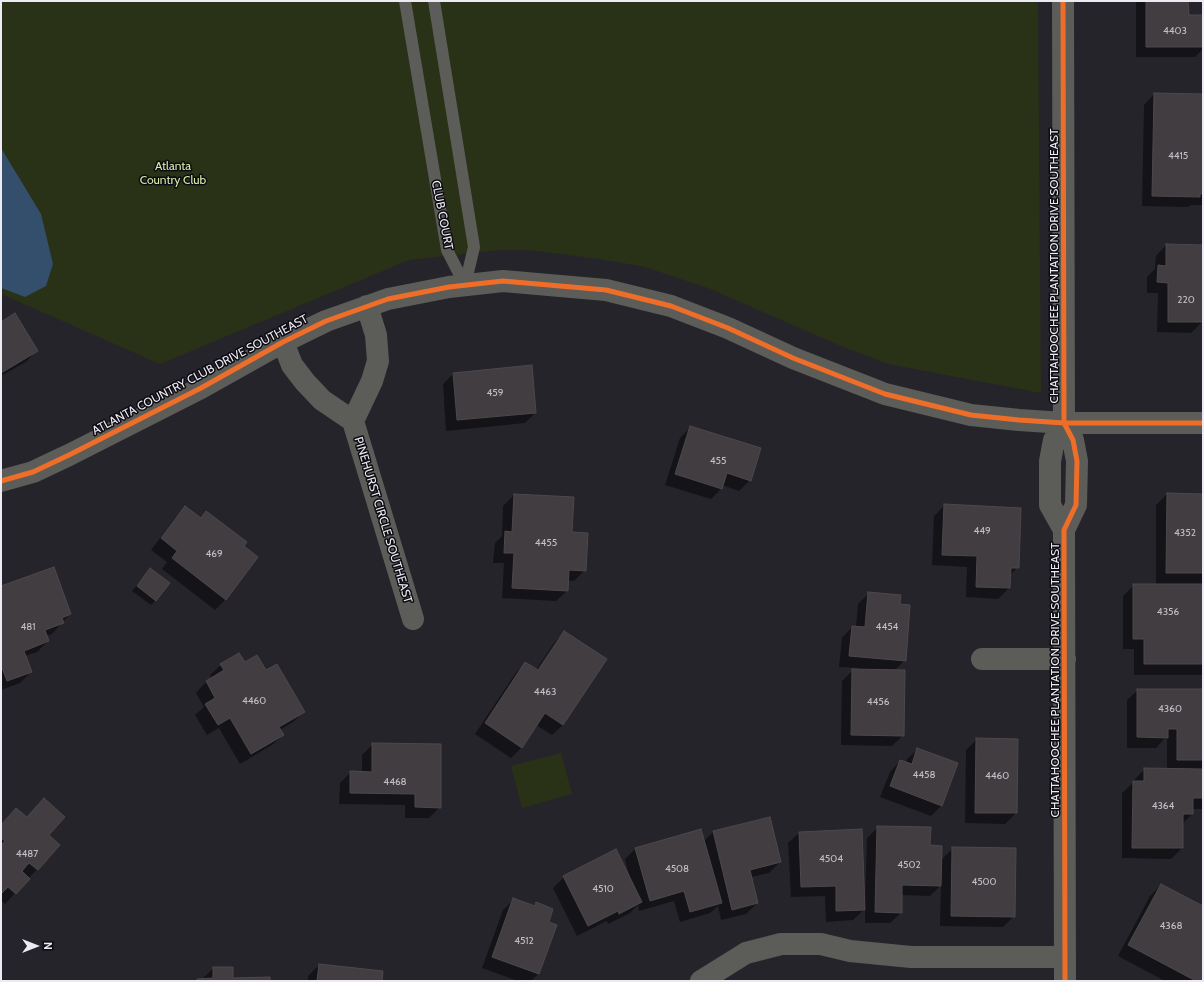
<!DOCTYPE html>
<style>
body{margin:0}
#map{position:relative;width:1204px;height:982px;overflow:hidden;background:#26242b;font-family:Cabin,sans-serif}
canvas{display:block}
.frame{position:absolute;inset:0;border:2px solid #edeaf3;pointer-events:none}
.north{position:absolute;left:16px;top:926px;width:40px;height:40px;-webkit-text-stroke:3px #0d0c12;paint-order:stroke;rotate:90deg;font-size:11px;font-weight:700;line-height:16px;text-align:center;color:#edeaf3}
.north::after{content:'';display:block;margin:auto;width:14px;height:18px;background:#edeaf3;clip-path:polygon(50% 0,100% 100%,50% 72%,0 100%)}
</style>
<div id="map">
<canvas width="1204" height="982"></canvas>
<div class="frame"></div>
<div class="north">N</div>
</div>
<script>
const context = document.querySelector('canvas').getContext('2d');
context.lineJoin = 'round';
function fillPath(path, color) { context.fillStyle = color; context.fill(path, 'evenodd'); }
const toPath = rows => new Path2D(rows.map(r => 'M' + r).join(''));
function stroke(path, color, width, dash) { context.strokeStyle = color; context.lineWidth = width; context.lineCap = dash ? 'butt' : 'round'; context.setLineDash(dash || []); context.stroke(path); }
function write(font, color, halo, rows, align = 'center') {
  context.font = font + ' Cabin,sans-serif'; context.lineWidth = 3; context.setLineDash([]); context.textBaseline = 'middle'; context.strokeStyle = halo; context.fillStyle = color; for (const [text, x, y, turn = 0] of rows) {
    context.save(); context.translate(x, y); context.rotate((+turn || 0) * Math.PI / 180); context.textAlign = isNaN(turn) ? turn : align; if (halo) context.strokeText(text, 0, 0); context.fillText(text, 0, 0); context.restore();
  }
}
const green = toPath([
 [1,1,1038,1,1041,393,888,364,843,347,708,288,645,267,599,259,528,250,499,250,409,260,160,364,1,294],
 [561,753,572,794,522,808,511,766]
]);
const water = toPath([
 [1,148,41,214,53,264,46,286,25,297,1,288]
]);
const shadow = toPath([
 [1136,1,1187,1,1188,16,1203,16,1203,49,1195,57,1136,57],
 [1154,94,1203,119,1203,205,1191,205,1188,207,1142,206,1144,105],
 [1166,245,1203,246,1202,322,1191,333,1157,332,1158,293,1147,293,1147,277,1155,269,1156,256],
 [1,323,36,351,26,362,1,376],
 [453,374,535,413,525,423,446,431,443,384],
 [691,427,750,480,739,491,722,485,721,489,711,499,665,485,680,438],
 [1167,494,1203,495,1203,675,1134,675,1134,649,1123,649,1123,596,1134,585,1156,585,1156,505],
 [514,495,571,533,585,570,574,581,568,581,567,591,556,601,502,598,504,563,493,563,495,543,502,536,503,506],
 [945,505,1018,567,1010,575,1009,588,998,599,966,597,967,567,932,565,934,516],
 [186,507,200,518,207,512,243,546,226,599,215,610,162,569,167,562,151,550,175,518],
 [150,570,156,600,151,605,132,591],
 [1,587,70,614,52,634,46,636,48,641,37,652,25,656,31,672,20,683,1,690],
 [869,593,905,660,894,671,903,735,892,746,841,745,842,681,853,670,858,670,858,668,839,667,842,638,852,627,856,627,858,604],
 [564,632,605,660,563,725,552,735,536,725,522,747,511,758,475,734,515,674,525,663,536,670,554,643],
 [245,663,266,671,304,712,293,722,280,730,283,735,272,745,240,764,219,728,207,735,195,715,204,707,196,693,206,682,212,679,210,675,221,665],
 [1138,690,1203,690,1203,809,1192,809,1192,814,1182,824,1182,848,1171,859,1122,858,1122,793,1134,782,1134,780,1145,769,1167,770,1167,739,1164,739,1156,748,1127,748,1127,700],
 [977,739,1016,813,1005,824,965,823,966,750],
 [373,744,440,807,429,818,405,818,405,805,339,804,340,783,351,772,362,773,362,755],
 [918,749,942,805,931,816,880,797,890,772,900,761,906,763,907,759],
 [769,819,780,862,769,873,751,877,757,903,746,914,721,920,718,906,710,913,680,922,674,901,639,911,638,905,630,913,608,924,607,921,577,936,553,888,564,877,628,876,629,876,625,859,635,849,703,842,713,832],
 [6,820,48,835,59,845,5,904,1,901,1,825],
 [878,827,929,846,941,860,952,849,1014,916,1003,927,940,926,941,885,930,896,901,895,901,913,890,923,865,923,865,909,853,920,826,922,825,896,791,897,788,843,799,833,864,899,865,899,867,838],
 [1161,885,1203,907,1203,973,1199,981,1165,981,1118,956,1150,896],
 [514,899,534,907,537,904,547,923,538,974,531,981,518,981,482,968,503,910],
 [319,965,381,981,308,981,308,976],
 [214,968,232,979,269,981,195,981,197,980,202,979]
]);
const building = toPath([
 [1146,1,1188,1,1189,15,1203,15,1203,47,1146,47,1146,1],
 [1154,93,1203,94,1203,194,1200,194,1200,197,1152,196,1154,93],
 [1166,244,1203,245,1203,322,1168,322,1168,283,1157,282,1158,265,1166,266,1166,244],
 [15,313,38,351,1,373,1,322,15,313],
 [532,365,536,413,457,420,453,373,532,365],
 [690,426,761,448,751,481,727,473,722,489,675,474,690,426],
 [1167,493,1203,494,1203,573,1166,573,1167,493],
 [514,494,574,497,572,532,588,533,586,571,569,570,568,591,512,588,514,553,504,553,505,531,512,532,514,494],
 [944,504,1021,508,1019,568,1011,568,1010,588,976,587,977,556,942,555,944,504],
 [185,506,201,518,206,511,247,542,244,546,258,557,226,600,172,558,177,551,161,538,185,506],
 [54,567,71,614,62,618,64,623,45,630,49,641,24,651,32,672,7,681,1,665,1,586,54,567],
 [150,568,170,583,156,601,137,586,150,568],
 [1133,584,1203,584,1203,664,1144,664,1144,639,1133,639,1133,584],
 [868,592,901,595,900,604,910,605,906,661,849,656,852,626,865,627,868,592],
 [564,631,607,659,563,725,545,713,522,748,485,723,525,662,538,670,564,631],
 [239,653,245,662,257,655,266,670,277,664,305,712,279,727,284,735,251,754,230,718,218,725,205,704,215,698,206,681,224,670,220,664,239,653],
 [852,669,905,670,904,736,851,735,852,669],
 [1137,689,1203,689,1203,760,1177,760,1177,729,1168,729,1168,738,1137,737,1137,689],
 [976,738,1018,739,1017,813,975,813,976,738],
 [372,743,441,744,441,808,415,807,415,794,350,793,350,771,372,772,372,743],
 [917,748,958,763,942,806,890,786,900,760,912,764,917,748],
 [1144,768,1203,769,1203,798,1193,798,1193,814,1183,814,1183,848,1132,848,1133,781,1144,781,1144,768],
 [44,798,65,817,49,835,60,845,38,870,29,863,22,871,30,879,16,894,8,887,1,894,1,845,5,841,1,838,1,825,16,808,27,817,44,798],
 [770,817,781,862,750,870,758,903,732,910,713,831,770,817],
 [877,826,931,827,930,845,942,846,941,886,902,885,902,913,875,912,877,826],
 [701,829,722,903,690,912,684,891,650,901,635,848,701,829],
 [862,829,865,910,836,911,836,886,801,887,799,832,862,829],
 [952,847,1016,848,1015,917,951,916,952,847],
 [616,849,642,902,619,914,618,911,588,926,563,876,616,849],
 [1161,884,1203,906,1203,975,1200,981,1196,981,1128,945,1161,884],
 [513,898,535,906,536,902,553,909,549,922,557,925,539,974,492,957,513,898],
 [319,964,383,971,382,981,317,981,319,964],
 [213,967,233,967,233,978,270,977,270,981,197,981,197,979,213,978,213,967]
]);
const lane = toPath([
 [405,1,447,250,465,285],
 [434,1,474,247,465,285]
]);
const street = toPath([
 [1063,1,1064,423,1073,440,1077,461,1076,505,1064,530,1065,981],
 [283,342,292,365,305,382,322,400,353,421,413,619],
 [353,421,372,381,378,361,376,335,367,306],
 [1064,423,1054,440,1050,461,1050,505,1064,530],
 [1,481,33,472,69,455,201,388,283,342,326,321,388,299,449,287,503,281,606,290,671,306,728,328,793,358,885,394,971,415,1019,420,1064,423,1203,423],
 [982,659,1065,659],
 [701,981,746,953,781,944,821,944,850,951,911,957,1065,957]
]);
const cycleway = toPath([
 [1063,1,1064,423,1073,440,1077,461,1076,505,1064,530,1065,981],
 [1,481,33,472,69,455,201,388,283,342,326,321,388,299,449,287,503,281,606,290,671,306,728,328,793,358,885,394,971,415,1019,420,1064,423,1203,423]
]);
const numberNames = [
 ["4403",1175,31],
 ["4415",1178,156],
 ["220",1186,300],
 ["459",495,393],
 ["455",718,461],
 ["449",982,531],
 ["4352",1185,533],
 ["4455",546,543],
 ["469",214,554],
 ["4356",1168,612],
 ["481",28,627],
 ["4454",887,627],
 ["4463",545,692],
 ["4460",254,701],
 ["4456",878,702],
 ["4360",1170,709],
 ["4458",924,775],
 ["4460",997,776],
 ["4468",395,782],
 ["4364",1163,806],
 ["4487",27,854],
 ["4504",831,859],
 ["4502",909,865],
 ["4508",677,869],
 ["4500",984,882],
 ["4510",603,889],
 ["4368",1171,926],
 ["4512",524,941]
];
const parkNames = [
 ["Atlanta",173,166],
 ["Country Club",173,180]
];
const streetNames = [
 ["CLUB COURT",442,215,79],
 ["CHATTAHOOCHEE PLANTATION DRIVE SOUTHEAST",1054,266,-90],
 ["ATLANTA COUNTRY CLUB DRIVE SOUTHEAST",200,375,-28],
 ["PINEHURST CIRCLE SOUTHEAST",383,520,73],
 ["CHATTAHOOCHEE PLANTATION DRIVE SOUTHEAST",1055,680,-90]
];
fillPath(green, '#293117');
fillPath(water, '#334f6c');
fillPath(shadow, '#0007');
fillPath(building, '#413d41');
stroke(building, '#4c484c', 1);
stroke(lane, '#5c5c58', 12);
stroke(street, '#5c5c58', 22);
stroke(cycleway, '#ee6e29', 5);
write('10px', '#c2bfc6', null, numberNames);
write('12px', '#d4eca8', '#0d0c12', parkNames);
write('12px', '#edeaf3', '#0d0c12', streetNames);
</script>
